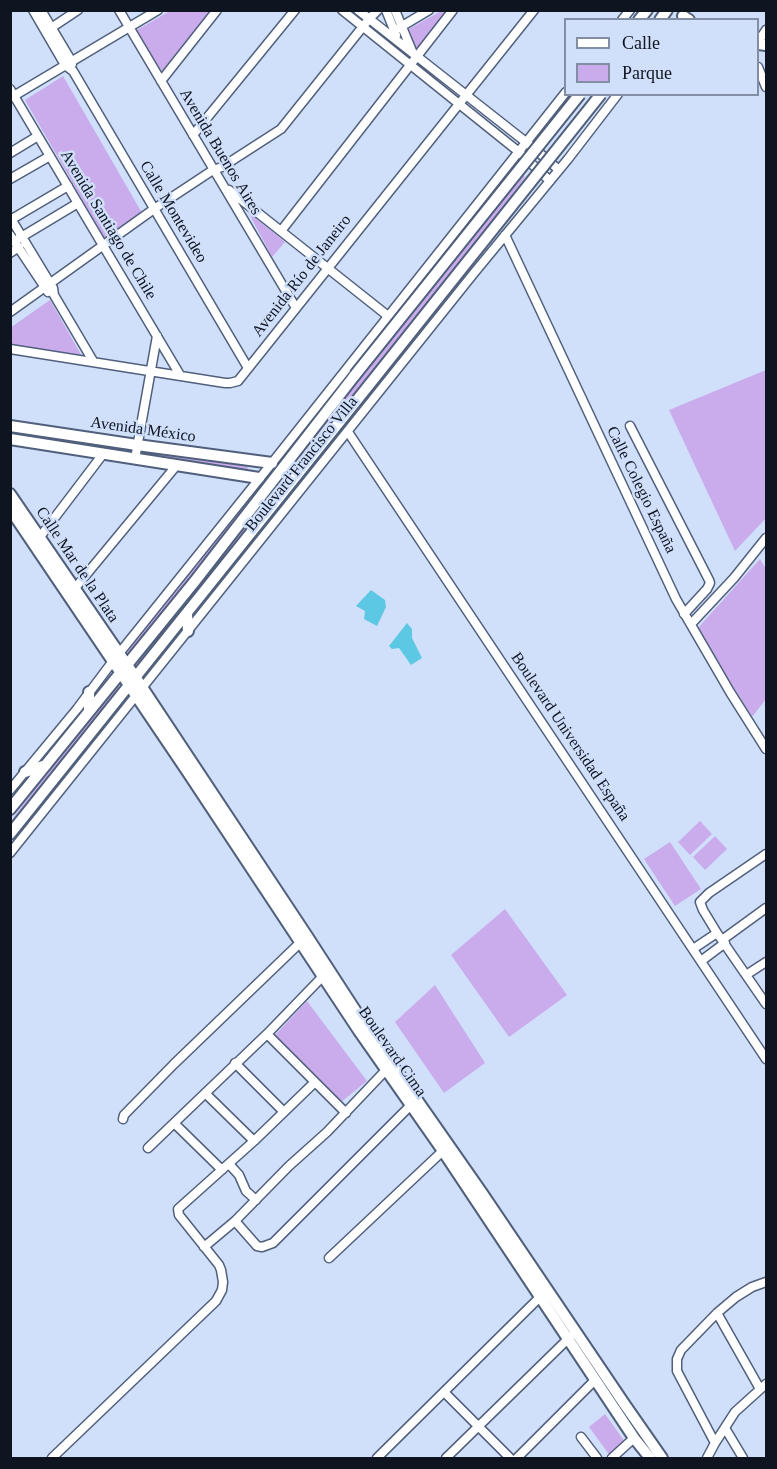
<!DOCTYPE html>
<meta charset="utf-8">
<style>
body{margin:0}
#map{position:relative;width:777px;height:1469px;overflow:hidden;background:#d0dffa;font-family:Georgia,serif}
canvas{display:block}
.frame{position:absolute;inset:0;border:12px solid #0e1420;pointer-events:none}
.legend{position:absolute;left:564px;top:18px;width:195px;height:78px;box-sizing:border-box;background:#d0dffa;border:2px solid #828ea3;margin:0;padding:8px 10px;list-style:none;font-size:18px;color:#0e1420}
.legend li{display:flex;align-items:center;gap:12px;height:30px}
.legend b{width:30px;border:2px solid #828ea3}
</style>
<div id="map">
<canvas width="777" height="1469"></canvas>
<div class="frame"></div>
<ul class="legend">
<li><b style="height:8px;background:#fff"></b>Calle</li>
<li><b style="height:16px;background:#caaced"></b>Parque</li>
</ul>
</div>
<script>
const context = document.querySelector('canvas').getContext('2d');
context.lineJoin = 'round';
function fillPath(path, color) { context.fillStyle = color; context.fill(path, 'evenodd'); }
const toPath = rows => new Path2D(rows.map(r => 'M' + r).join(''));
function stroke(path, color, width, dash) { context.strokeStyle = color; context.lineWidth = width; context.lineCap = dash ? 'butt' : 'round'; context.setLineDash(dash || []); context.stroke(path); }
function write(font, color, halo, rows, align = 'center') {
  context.font = font + ' Georgia,serif'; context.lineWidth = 5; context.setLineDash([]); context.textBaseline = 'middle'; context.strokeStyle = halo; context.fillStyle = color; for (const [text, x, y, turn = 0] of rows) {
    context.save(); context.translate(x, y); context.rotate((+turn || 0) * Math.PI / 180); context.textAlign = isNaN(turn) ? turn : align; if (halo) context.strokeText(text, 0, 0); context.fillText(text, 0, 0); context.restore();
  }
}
const green = toPath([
 [170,11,210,11,162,71,135,31],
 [441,11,448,11,417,51,409,29],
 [63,76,142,213,105,239,25,100],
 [516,159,520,163,387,330,390,319],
 [522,174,525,177,497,217,303,464,298,460,327,425,342,401,385,344],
 [248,212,285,242,272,257],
 [50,300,83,358,11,347,10,328],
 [418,330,418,338,315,471,310,468],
 [766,370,766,518,735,551,669,410],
 [144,450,244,463,248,468,244,473,142,456],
 [256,489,260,491,131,654,127,651],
 [261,501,266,504,235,549,141,665,137,663,156,640,161,628],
 [760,559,766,569,766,699,752,717,697,629],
 [116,686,121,689,11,834,11,821,67,746],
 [700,821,712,834,690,855,678,842],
 [715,836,727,849,705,870,693,857],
 [670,842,701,889,675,906,644,859],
 [505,909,567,995,509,1037,451,955],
 [435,985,485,1063,444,1093,395,1022],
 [307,1001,367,1081,340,1103,275,1035],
 [605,1414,625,1442,611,1457,589,1427]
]);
const water = toPath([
 [371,590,385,600,386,607,377,626,364,619,365,611,356,606],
 [407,623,412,629,412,638,422,658,411,665,399,648,392,649,389,646]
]);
const minor = toPath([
 [33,10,65,65,73,71,248,368],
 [41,10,72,62,72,64],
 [119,10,296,308],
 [342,10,519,152,550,181],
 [358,10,536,150,559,170],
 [386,10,396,35],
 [395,10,412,51],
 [622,20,630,10],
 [51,28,78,10],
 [394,31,429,10],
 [758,42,766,30],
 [758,67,766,87],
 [161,81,217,10],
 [10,89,180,375],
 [12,97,158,10],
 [193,135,295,10],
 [10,153,38,136],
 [10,179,50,156],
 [229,190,388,316],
 [10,217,53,288,54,295,93,361],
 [12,219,68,186],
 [281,231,453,10],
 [10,235,48,292],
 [505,235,676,599,730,692,766,749],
 [18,239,78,203],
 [10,253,19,247],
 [10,312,154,209,213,170,222,167,281,129,369,19,378,10],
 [10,349,225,383,230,383,238,381,534,10],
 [630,426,709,580,710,583,707,589,684,614],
 [348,432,766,1059],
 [135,459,157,336],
 [40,537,103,454],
 [71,593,176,466],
 [691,624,734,578,766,538],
 [10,790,77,709,113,661,272,463,566,92],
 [10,853,474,273,568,159,618,94],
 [766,854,709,893,700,902,703,910,717,933,766,1004],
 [722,940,766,908],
 [693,949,717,933],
 [701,961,725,943],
 [746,975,766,962],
 [267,1034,346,1113],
 [235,1063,284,1112],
 [205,1093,254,1141],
 [123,1119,124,1115,174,1064,305,938],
 [174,1123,222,1170],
 [148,1148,267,1034,327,972],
 [229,1164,239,1175,246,1191,256,1200],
 [235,1221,257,1246,262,1247,273,1243,414,1102],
 [204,1247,235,1221,289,1166,327,1132,386,1070],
 [329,1258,447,1147],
 [717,1313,760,1389],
 [444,1392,510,1458],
 [725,1428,743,1458],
 [581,1437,597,1458],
 [715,1443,677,1371,677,1359,681,1350,717,1313,736,1297,752,1287,766,1282],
 [52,1458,216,1301,222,1290,223,1282,221,1270,219,1265,179,1215,178,1209,254,1141,315,1082],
 [377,1458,540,1297],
 [446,1458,571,1336],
 [517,1458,595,1380],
 [612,1458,634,1438],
 [707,1458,715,1443,735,1412,766,1384]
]);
const major = toPath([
 [683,16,689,20],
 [639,20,647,10],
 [660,20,667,10],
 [758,44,766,45],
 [10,426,137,445,272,463],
 [10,439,259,478],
 [10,494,136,678,307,936,366,1027,482,1193,625,1405,662,1458],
 [10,509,187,771,359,1031,443,1151,634,1438,650,1458],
 [187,614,188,631],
 [89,692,89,711],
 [25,772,46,765],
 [10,809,195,581,355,375],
 [10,834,369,385]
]);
const majorBridge = toPath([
 [355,375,580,94],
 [369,385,601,94]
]);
const streetNames = [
 ["Avenida Buenos Aires",220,152,59],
 ["Calle Montevideo",173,212,59],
 ["Avenida Santiago de Chile",108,225,59],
 ["Avenida Río de Janeiro",302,276,-52],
 ["Avenida México",143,430,8],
 ["Boulevard Francisco Villa",302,464,-51],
 ["Calle Colegio España",641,490,64],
 ["Calle Mar de la Plata",77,565,56],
 ["Boulevard Universidad España",570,737,56],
 ["Boulevard Cima",392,1052,55]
];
fillPath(green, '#caaced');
fillPath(water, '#5dc8e4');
stroke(minor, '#50607c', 11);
stroke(major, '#50607c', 14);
stroke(minor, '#fff', 8);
stroke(major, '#fff', 10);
stroke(majorBridge, '#50607c', 14, []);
stroke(majorBridge, '#fff', 10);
write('16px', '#0e1420', '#d0dffa', streetNames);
</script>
